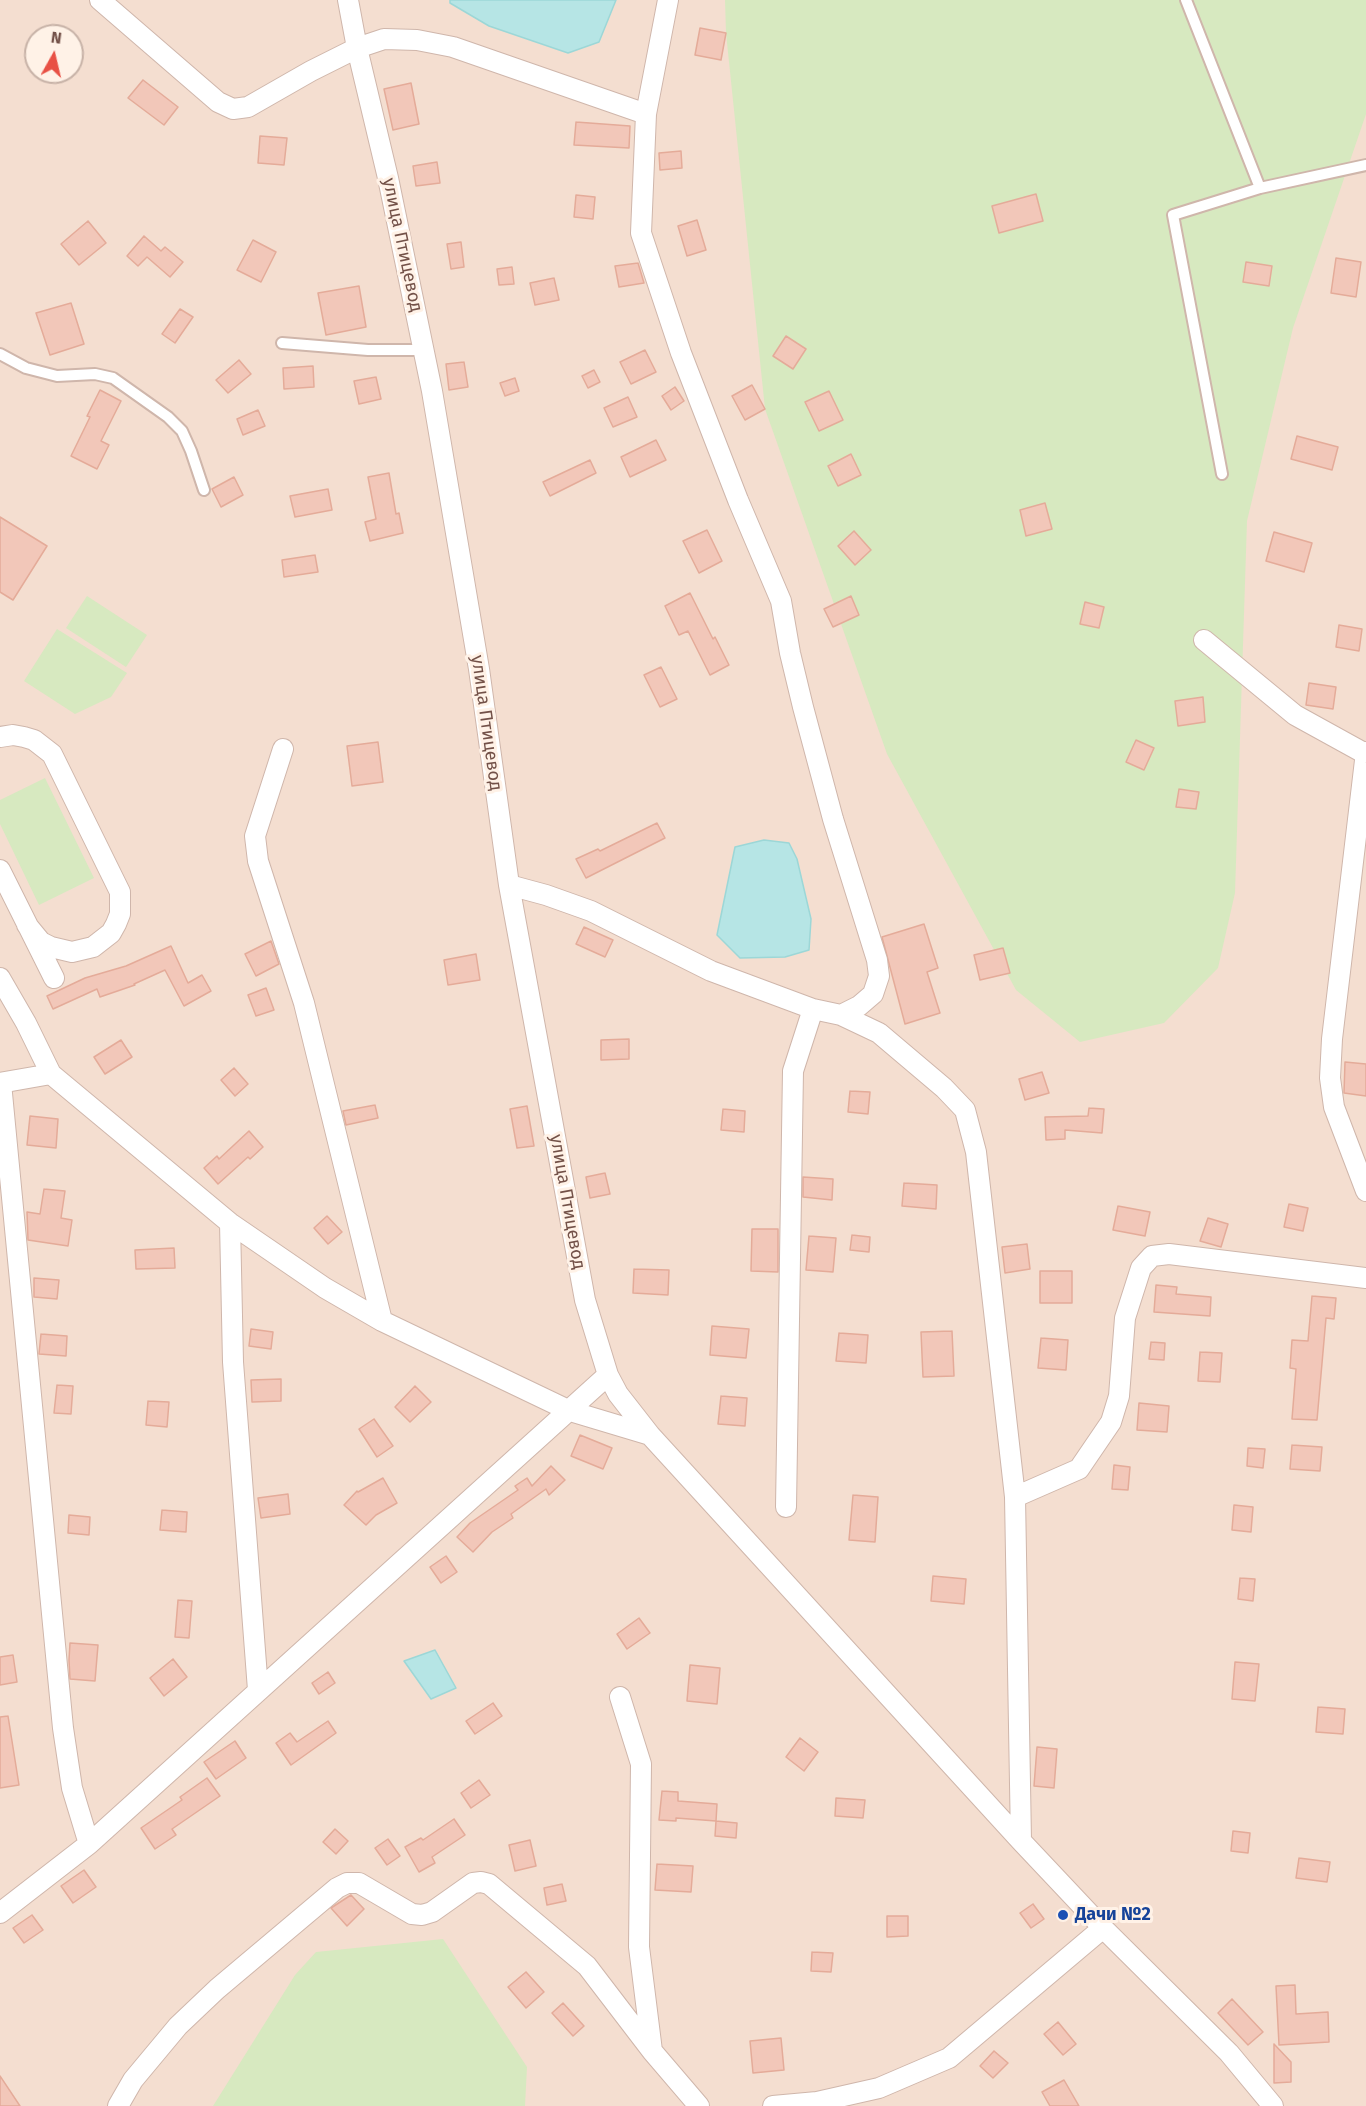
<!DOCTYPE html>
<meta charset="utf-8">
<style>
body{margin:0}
#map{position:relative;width:1366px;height:2106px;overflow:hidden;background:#fceee1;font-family:"Fira Sans",sans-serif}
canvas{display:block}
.north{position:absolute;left:24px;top:24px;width:60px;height:60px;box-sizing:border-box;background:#fff2e7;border:2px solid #c7b2a7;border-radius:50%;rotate:8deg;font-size:16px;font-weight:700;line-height:24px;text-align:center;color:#735148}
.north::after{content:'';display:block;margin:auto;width:21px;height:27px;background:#e85145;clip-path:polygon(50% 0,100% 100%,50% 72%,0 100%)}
</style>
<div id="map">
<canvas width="1366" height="2106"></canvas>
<div class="north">N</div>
</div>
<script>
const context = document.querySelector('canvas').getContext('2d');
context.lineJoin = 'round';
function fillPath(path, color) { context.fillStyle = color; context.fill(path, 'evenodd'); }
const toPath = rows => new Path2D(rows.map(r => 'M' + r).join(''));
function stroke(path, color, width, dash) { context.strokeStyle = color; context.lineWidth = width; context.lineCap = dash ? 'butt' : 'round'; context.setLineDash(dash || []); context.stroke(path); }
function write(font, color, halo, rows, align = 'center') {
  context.font = font + ' "Fira Sans",sans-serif'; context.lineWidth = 6; context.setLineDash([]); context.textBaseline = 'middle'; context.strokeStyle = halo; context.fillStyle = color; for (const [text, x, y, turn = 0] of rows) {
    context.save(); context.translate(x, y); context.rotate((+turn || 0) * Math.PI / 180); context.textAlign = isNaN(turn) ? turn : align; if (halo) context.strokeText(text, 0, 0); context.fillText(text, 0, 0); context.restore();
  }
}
const residential = toPath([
 [0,0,1366,0,1366,2106,0,2106],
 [36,36,72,36,72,72,36,72]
]);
const green = toPath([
 [725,0,1366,0,1366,114,1293,328,1247,521,1235,893,1218,968,1164,1023,1080,1042,1016,990,887,754,765,409,726,33],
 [87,596,147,635,126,667,66,628],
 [57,629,127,673,111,697,75,714,24,681],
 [45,778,94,878,39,905,0,824,0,800],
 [443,1939,527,2067,525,2106,213,2106,295,1975,316,1952]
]);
const water = toPath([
 [450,0,616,0,599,42,568,53,489,26,450,3,450,0],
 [764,840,789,843,797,859,811,919,809,950,785,957,740,958,717,935,735,847,764,840],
 [435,1650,456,1688,431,1699,404,1661,435,1650]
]);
const building = toPath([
 [700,28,726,33,721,60,695,55,700,28],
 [143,80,178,107,164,125,128,98,143,80],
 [411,83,419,124,393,130,384,89,411,83],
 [576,122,630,126,629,148,574,145,576,122],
 [260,136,287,138,284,165,258,163,260,136],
 [681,151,682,168,660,170,659,153,681,151],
 [437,162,440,183,416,186,413,166,437,162],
 [1036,194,1043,221,999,233,992,206,1036,194],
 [576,195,595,197,593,219,574,217,576,195],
 [697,220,706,250,687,256,678,226,697,220],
 [88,221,106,243,79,265,61,244,88,221],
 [144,236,161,251,165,247,183,262,170,277,147,257,138,266,127,256,144,236],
 [253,240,276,252,261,282,237,270,253,240],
 [461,242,464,267,451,269,447,244,461,242],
 [1336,258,1361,262,1356,297,1331,293,1336,258],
 [1246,262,1272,266,1269,286,1243,282,1246,262],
 [638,263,644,283,619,287,615,266,638,263],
 [512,267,514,284,499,285,497,269,512,267],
 [554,278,559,300,535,305,530,283,554,278],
 [359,286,366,327,326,335,318,293,359,286],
 [71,303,84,344,50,355,36,313,71,303],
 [180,309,193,317,175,343,162,334,180,309],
 [786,336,806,349,793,369,773,356,786,336],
 [645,350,656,372,631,384,620,362,645,350],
 [239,360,251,374,228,393,216,380,239,360],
 [464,362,468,387,449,390,446,364,464,362],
 [313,366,314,387,284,389,283,368,313,366],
 [594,370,600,382,588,388,582,376,594,370],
 [376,377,381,399,359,404,354,381,376,377],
 [515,378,519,391,505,396,500,383,515,378],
 [752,385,765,409,745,420,732,396,752,385],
 [675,387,684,401,671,410,662,396,675,387],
 [100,390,121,401,101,441,109,445,97,469,71,456,90,417,87,416,100,390],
 [829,391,843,420,819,431,805,402,829,391],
 [628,397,637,417,613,427,604,408,628,397],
 [258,410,265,426,243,435,237,419,258,410],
 [1297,436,1338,447,1332,470,1291,459,1297,436],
 [656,440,666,460,630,477,621,457,656,440],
 [851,454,861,475,838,486,828,466,851,454],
 [590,460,596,473,550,496,543,482,590,460],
 [389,473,396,514,399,513,403,533,370,541,365,522,376,519,368,477,389,473],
 [234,477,243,495,221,507,212,489,234,477],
 [328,489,332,510,295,517,290,496,328,489],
 [1045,503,1052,529,1026,536,1020,510,1045,503],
 [0,517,47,546,13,600,0,592,0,517],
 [707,530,722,561,699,573,683,541,707,530],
 [854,531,871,550,855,565,838,546,854,531],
 [1274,532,1312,543,1304,572,1266,561,1274,532],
 [315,555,318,572,284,577,282,560,315,555],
 [690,593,713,639,715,637,729,665,710,675,688,631,679,635,665,606,690,593],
 [851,596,859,615,833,627,824,609,851,596],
 [1085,602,1104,607,1099,628,1080,624,1085,602],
 [1339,625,1362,629,1359,651,1336,647,1339,625],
 [661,667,677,699,660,707,644,675,661,667],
 [1309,683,1336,687,1333,709,1306,705,1309,683],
 [1203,697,1205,722,1178,726,1175,701,1203,697],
 [1136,740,1154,748,1144,770,1126,762,1136,740],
 [378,742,383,782,352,786,347,746,378,742],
 [1179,789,1199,792,1196,809,1176,807,1179,789],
 [657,823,665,838,586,878,576,859,598,849,600,851,657,823],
 [924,924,938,968,927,972,940,1013,905,1024,882,937,924,924],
 [584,927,613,940,605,957,576,944,584,927],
 [271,941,279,964,256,976,245,954,271,941],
 [171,946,188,983,202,975,211,991,184,1006,165,970,134,984,135,985,100,997,97,989,53,1009,47,996,85,978,126,966,171,946],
 [1003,948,1010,973,980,980,974,955,1003,948],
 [476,954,480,980,448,985,444,960,476,954],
 [266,988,274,1010,256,1016,248,995,266,988],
 [629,1039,629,1059,601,1060,601,1040,629,1039],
 [121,1040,132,1057,105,1074,94,1057,121,1040],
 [1345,1062,1366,1064,1366,1096,1344,1093,1345,1062],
 [234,1068,248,1084,235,1096,221,1080,234,1068],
 [1042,1072,1049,1093,1025,1100,1019,1079,1042,1072],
 [850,1091,870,1092,868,1114,848,1112,850,1091],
 [375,1105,378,1118,346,1125,343,1111,375,1105],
 [527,1106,534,1146,517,1148,510,1109,527,1106],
 [1089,1108,1104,1109,1102,1133,1065,1130,1065,1139,1046,1140,1045,1117,1088,1116,1089,1108],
 [723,1109,745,1111,744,1132,721,1130,723,1109],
 [30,1116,58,1119,56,1148,27,1145,30,1116],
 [249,1131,263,1147,250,1159,248,1157,218,1184,204,1168,217,1156,219,1159,249,1131],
 [605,1173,610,1194,590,1198,586,1177,605,1173],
 [803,1177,833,1179,832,1200,803,1197,803,1177],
 [904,1183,937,1185,936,1209,902,1206,904,1183],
 [44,1189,65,1191,61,1218,72,1220,68,1246,28,1240,27,1212,40,1214,44,1189],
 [1289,1204,1308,1208,1303,1231,1284,1227,1289,1204],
 [1118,1206,1150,1212,1145,1236,1113,1230,1118,1206],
 [327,1216,342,1232,328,1244,314,1228,327,1216],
 [1208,1218,1228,1224,1221,1247,1200,1241,1208,1218],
 [752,1229,778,1229,778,1272,751,1271,752,1229],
 [852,1235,870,1237,869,1252,850,1250,852,1235],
 [809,1236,836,1238,833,1272,806,1270,809,1236],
 [1027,1244,1030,1269,1005,1273,1002,1247,1027,1244],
 [174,1248,175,1268,136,1269,135,1250,174,1248],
 [634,1269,669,1270,668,1295,633,1293,634,1269],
 [1040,1271,1072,1271,1072,1303,1040,1303,1040,1271],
 [34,1278,59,1280,57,1299,34,1297,34,1278],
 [1156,1285,1177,1287,1176,1294,1211,1297,1210,1316,1154,1312,1156,1285],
 [1312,1296,1336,1298,1334,1319,1326,1318,1317,1420,1292,1419,1296,1369,1290,1368,1292,1340,1308,1341,1312,1296],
 [712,1326,749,1329,746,1358,710,1355,712,1326],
 [251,1329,273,1332,271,1349,249,1346,251,1329],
 [952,1331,954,1376,923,1377,921,1332,952,1331],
 [839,1333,868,1335,866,1363,836,1361,839,1333],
 [41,1334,67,1336,66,1356,39,1354,41,1334],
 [1041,1338,1068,1340,1066,1370,1038,1368,1041,1338],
 [1151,1342,1165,1343,1164,1360,1149,1359,1151,1342],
 [1200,1352,1222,1353,1220,1382,1198,1381,1200,1352],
 [281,1379,281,1401,252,1402,251,1380,281,1379],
 [57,1385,73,1386,71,1414,54,1413,57,1385],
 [415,1386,431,1402,410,1422,395,1407,415,1386],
 [721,1396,747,1398,745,1426,718,1424,721,1396],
 [148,1401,169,1402,167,1427,146,1425,148,1401],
 [1139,1403,1169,1406,1167,1432,1137,1430,1139,1403],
 [374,1419,393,1446,377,1457,359,1429,374,1419],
 [580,1435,612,1448,603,1469,571,1456,580,1435],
 [1292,1445,1322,1447,1320,1471,1290,1469,1292,1445],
 [1248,1448,1265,1449,1263,1468,1247,1466,1248,1448],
 [1114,1465,1130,1467,1128,1490,1112,1489,1114,1465],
 [551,1466,565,1480,549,1495,546,1489,511,1514,513,1518,492,1532,473,1552,457,1537,470,1523,518,1490,515,1486,527,1478,532,1486,551,1466],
 [383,1478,397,1503,376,1515,366,1525,344,1505,357,1491,358,1492,383,1478],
 [288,1494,290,1514,261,1518,258,1498,288,1494],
 [853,1495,878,1497,875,1542,849,1540,853,1495],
 [1234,1505,1253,1507,1251,1532,1232,1530,1234,1505],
 [162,1510,187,1512,186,1532,160,1530,162,1510],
 [69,1515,90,1517,89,1535,68,1533,69,1515],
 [446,1556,457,1572,441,1583,430,1567,446,1556],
 [933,1576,966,1579,964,1604,931,1601,933,1576],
 [1240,1578,1255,1579,1253,1601,1238,1599,1240,1578],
 [178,1600,192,1601,189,1638,175,1637,178,1600],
 [639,1618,650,1633,627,1649,617,1634,639,1618],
 [70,1643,98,1645,95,1681,70,1679,69,1660,70,1643],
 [13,1655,17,1682,0,1685,0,1657,13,1655],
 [173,1659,187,1677,164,1696,150,1678,173,1659],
 [1235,1662,1259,1664,1255,1701,1232,1699,1235,1662],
 [690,1665,720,1668,717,1704,687,1701,690,1665],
 [328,1672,335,1683,319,1694,312,1683,328,1672],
 [493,1703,502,1716,475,1734,466,1721,493,1703],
 [1318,1707,1345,1709,1343,1734,1316,1732,1318,1707],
 [8,1716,19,1785,0,1788,0,1717,8,1716],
 [328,1721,336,1733,291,1765,276,1743,290,1733,297,1742,328,1721],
 [800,1738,818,1752,804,1771,786,1757,800,1738],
 [235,1741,246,1758,216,1779,204,1762,235,1741],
 [1037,1747,1057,1749,1054,1788,1034,1786,1037,1747],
 [207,1778,220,1796,172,1829,176,1835,155,1849,141,1828,182,1800,180,1797,207,1778],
 [479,1780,490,1795,471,1808,461,1793,479,1780],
 [662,1791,678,1792,678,1801,717,1804,716,1821,676,1818,676,1821,659,1820,662,1791],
 [836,1798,865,1800,863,1818,835,1816,836,1798],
 [454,1819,465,1835,432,1857,435,1863,419,1872,405,1847,421,1838,423,1840,454,1819],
 [716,1821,737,1823,736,1838,715,1836,716,1821],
 [335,1829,348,1841,336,1854,323,1842,335,1829],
 [1233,1831,1250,1833,1248,1853,1231,1851,1233,1831],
 [388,1839,400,1856,387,1865,375,1848,388,1839],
 [530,1840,536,1866,515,1871,509,1845,530,1840],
 [1299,1858,1330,1862,1327,1882,1296,1878,1299,1858],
 [657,1864,693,1866,691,1892,655,1890,657,1864],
 [84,1870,96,1887,73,1903,61,1886,84,1870],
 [562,1884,566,1901,547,1905,544,1888,562,1884],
 [351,1895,364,1909,347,1926,331,1908,351,1895],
 [1033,1904,1044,1919,1031,1928,1020,1913,1033,1904],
 [32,1915,43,1930,24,1943,13,1928,32,1915],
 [887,1916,908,1916,908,1936,887,1937,887,1916],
 [812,1952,833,1953,831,1972,811,1971,812,1952],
 [526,1972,544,1992,526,2008,508,1987,526,1972],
 [1295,1985,1296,2014,1328,2012,1329,2042,1279,2045,1276,1986,1295,1985],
 [1232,1999,1263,2032,1248,2045,1218,2013,1232,1999],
 [563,2003,584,2026,573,2036,552,2013,563,2003],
 [1058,2022,1076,2044,1063,2055,1044,2034,1058,2022],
 [781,2038,784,2070,753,2073,750,2041,781,2038],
 [1274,2044,1291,2062,1291,2082,1274,2083,1274,2044],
 [994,2051,1008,2063,993,2078,980,2066,994,2051],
 [0,2076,20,2106,0,2106,0,2076],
 [1064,2080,1079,2106,1050,2106,1042,2092,1064,2080]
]);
const lane = toPath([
 [1186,0,1260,188,1366,165],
 [282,343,368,350,424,350],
 [0,354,26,368,57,376,95,374,113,378,168,417,182,431,191,451,204,490],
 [1222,474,1173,215,1260,188]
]);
const street = toPath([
 [100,0,218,102,233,109,248,107,311,71,357,48,384,39,417,40,453,47,646,114],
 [348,0,357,48,388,178,432,391,479,669,509,885,585,1300,608,1375,618,1394,650,1435],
 [1204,640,1295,715,1364,753],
 [0,737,13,735,24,737,34,740,52,754,120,892,120,914,116,924,111,933,93,947,72,952,51,947,41,942,27,925],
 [283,749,255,836,258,861,304,1003,382,1321],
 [1366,752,1332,1039,1330,1078,1334,1107,1366,1191],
 [0,870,54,978],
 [509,885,546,895,591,911,711,971,813,1009,841,1015,859,1006,873,994,879,976,877,960,833,819,803,707,790,653,781,601,738,500,681,353,641,233,646,114,668,0],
 [0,978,26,1023,51,1074,230,1223,325,1288,382,1321,570,1411,650,1435,1021,1841,1103,1928,1229,2053,1273,2106],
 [841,1015,879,1033,944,1088,965,1110,976,1152,1015,1497,1021,1841],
 [0,1083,51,1074],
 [1,1083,63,1728,72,1788,89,1844],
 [230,1223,233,1362,258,1690],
 [1015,1497,1079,1469,1111,1422,1119,1396,1125,1318,1141,1268,1152,1256,1169,1254,1366,1278],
 [786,1507,793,1071,813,1009],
 [620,1697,641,1764,639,1947,652,2051,699,2106],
 [0,1913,89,1844,608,1375],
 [118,2106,133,2080,178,2026,217,1989,337,1888,347,1883,359,1883,412,1914,422,1915,432,1912,473,1883,481,1882,489,1884,587,1966,652,2051],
 [773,2106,817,2102,879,2088,949,2058,1103,1928]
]);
const markers = [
 [1063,1915,6,"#1a4fb4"]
];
const streetNames = [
 ["улица Птицевод",402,245,78],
 ["улица Птицевод",486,723,82],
 ["улица Птицевод",567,1202,80]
];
const transitNames = [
 ["Дачи №2",1075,1915]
];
fillPath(residential, '#f4ded0');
fillPath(green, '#d7e9c0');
fillPath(water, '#b6e5e5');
stroke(water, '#9cd7d7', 1.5);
fillPath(building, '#f2c7b9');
stroke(building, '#e4ab99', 1.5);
stroke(lane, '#cfb6ab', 14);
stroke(street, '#cfb6ab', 22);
stroke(lane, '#fff', 10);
stroke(street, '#fff', 20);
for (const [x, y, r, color] of markers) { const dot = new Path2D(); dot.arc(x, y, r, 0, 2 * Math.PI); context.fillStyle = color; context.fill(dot); stroke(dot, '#fff2e7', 2); }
write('18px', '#735148', '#fff2e7', streetNames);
write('bold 18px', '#164399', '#fff2e7', transitNames, 'left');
</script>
